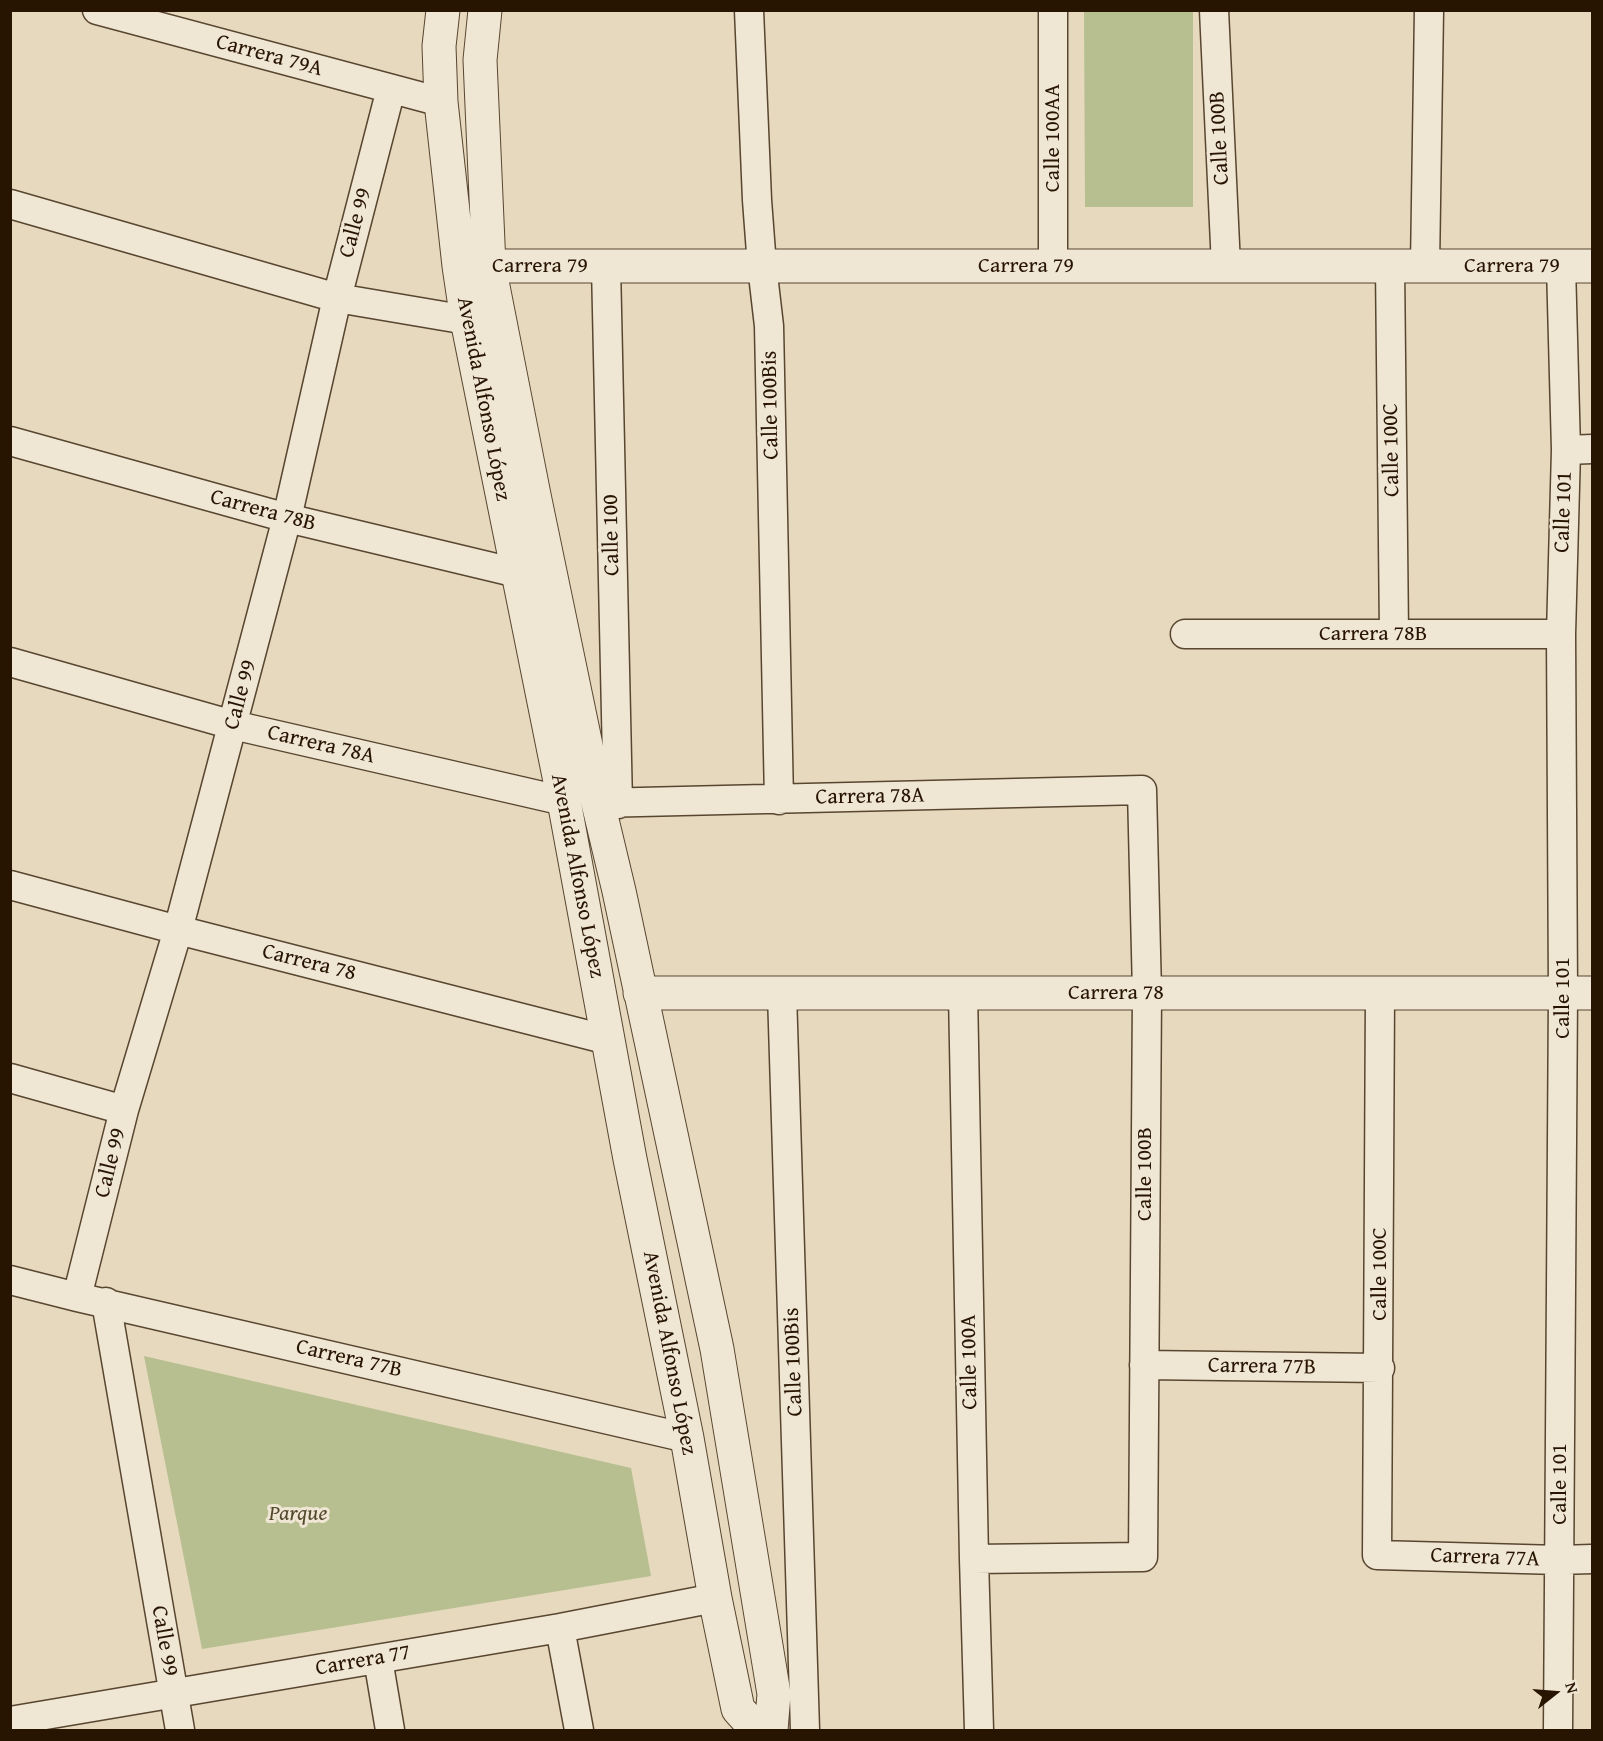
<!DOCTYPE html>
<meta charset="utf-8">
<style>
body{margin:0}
#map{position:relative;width:1603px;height:1741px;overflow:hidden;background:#e6d9bd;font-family:"Gentium Book Plus",serif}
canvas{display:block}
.frame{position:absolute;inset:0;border:12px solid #281501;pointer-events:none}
.north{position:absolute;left:1525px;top:1663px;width:60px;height:60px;-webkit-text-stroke:4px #efe6d4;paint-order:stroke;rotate:73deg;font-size:16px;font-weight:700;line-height:24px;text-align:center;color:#281501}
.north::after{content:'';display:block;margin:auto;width:21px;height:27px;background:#281501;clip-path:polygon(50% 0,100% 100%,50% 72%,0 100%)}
</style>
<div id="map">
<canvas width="1603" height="1741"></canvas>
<div class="frame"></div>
<div class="north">N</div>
</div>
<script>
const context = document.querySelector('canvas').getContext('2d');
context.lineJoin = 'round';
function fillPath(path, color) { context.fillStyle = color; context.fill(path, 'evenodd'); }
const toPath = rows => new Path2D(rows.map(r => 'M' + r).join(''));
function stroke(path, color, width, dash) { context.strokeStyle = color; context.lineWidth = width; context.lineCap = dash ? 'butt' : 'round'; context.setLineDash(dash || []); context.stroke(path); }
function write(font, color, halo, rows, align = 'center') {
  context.font = font + ' "Gentium Book Plus",serif'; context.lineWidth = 6; context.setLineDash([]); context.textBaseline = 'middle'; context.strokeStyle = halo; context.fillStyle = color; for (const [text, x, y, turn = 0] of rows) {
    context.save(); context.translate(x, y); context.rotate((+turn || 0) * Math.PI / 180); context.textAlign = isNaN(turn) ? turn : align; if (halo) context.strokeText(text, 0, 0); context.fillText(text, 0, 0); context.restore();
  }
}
const green = toPath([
 [1084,11,1193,11,1193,207,1085,207],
 [144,1356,631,1468,651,1576,202,1649]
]);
const minor = toPath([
 [97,10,441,102],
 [749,10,757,200,762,266,769,326,779,800],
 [1053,10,1053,266],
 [1214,10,1226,266],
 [10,204,337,298,467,320],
 [606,266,618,804],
 [1390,266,1394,634],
 [1425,266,1429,10],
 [10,441,287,518,517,573],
 [1566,450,1592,449],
 [1185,634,1561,634],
 [10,662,233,725,564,801],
 [598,803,1142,790,1147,993,1143,1557,974,1559],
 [10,885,178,930,608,1040],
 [782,993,805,1730],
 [963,993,974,1559,979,1730],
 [1380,993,1377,1555,1559,1560,1592,1559],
 [10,1078,124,1110],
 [10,1280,77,1297,687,1438],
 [77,1297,124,1110,178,930,287,518,337,298,391,89],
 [106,1302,180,1730],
 [1144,1365,1380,1368],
 [560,1628,579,1730],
 [378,1659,390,1730],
 [10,1721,560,1628,715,1598],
 [1558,1730,1563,993,1561,634,1566,450,1561,266]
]);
const tertiary = toPath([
 [443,10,439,46,441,102,459,266,467,320,564,801,630,1159,687,1438,715,1598,738,1709,757,1730],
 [485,10,480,60,489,266,534,495,598,803,619,891,717,1349,774,1694,771,1730],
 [469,266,1592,266],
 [640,993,1592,993]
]);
const streetNames = [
 ["Carrera 79A",269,56,15],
 ["Calle 100AA",1053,138,-90],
 ["Calle 100B",1220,138,-93],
 ["Calle 99",356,223,-75],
 ["Carrera 79",540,266],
 ["Carrera 79",1026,266],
 ["Carrera 79",1512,266],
 ["Avenida Alfonso López",483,399,79],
 ["Calle 100Bis",771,405,-91],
 ["Calle 100C",1392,450,-91],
 ["Carrera 78B",263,511,15],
 ["Calle 101",1564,512,-88],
 ["Calle 100",612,535,-91],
 ["Carrera 78B",1373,634],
 ["Calle 99",241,695,-75],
 ["Carrera 78A",321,745,13],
 ["Carrera 78A",870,797,-1],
 ["Avenida Alfonso López",577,876,79],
 ["Carrera 78",309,963,14],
 ["Carrera 78",1116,993],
 ["Calle 101",1563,998,-90],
 ["Calle 99",111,1163,-76],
 ["Calle 100B",1145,1174,-90],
 ["Calle 100C",1380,1274,-90],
 ["Avenida Alfonso López",669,1353,79],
 ["Carrera 77B",349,1359,13],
 ["Calle 100Bis",794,1362,-92],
 ["Calle 100A",970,1362,-91],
 ["Carrera 77B",1262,1367,1],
 ["Calle 101",1560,1484,-90],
 ["Carrera 77A",1485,1558,2],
 ["Calle 99",164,1641,80],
 ["Carrera 77",363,1661,-10]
];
const parkNames = [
 ["Parque",298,1514]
];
fillPath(green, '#b7bf90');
stroke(minor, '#584630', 31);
stroke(tertiary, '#584630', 35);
stroke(minor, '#efe6d4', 28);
stroke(tertiary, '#efe6d4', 33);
write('22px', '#281501', '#efe6d4', streetNames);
write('italic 22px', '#53482c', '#efe6d4', parkNames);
</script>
